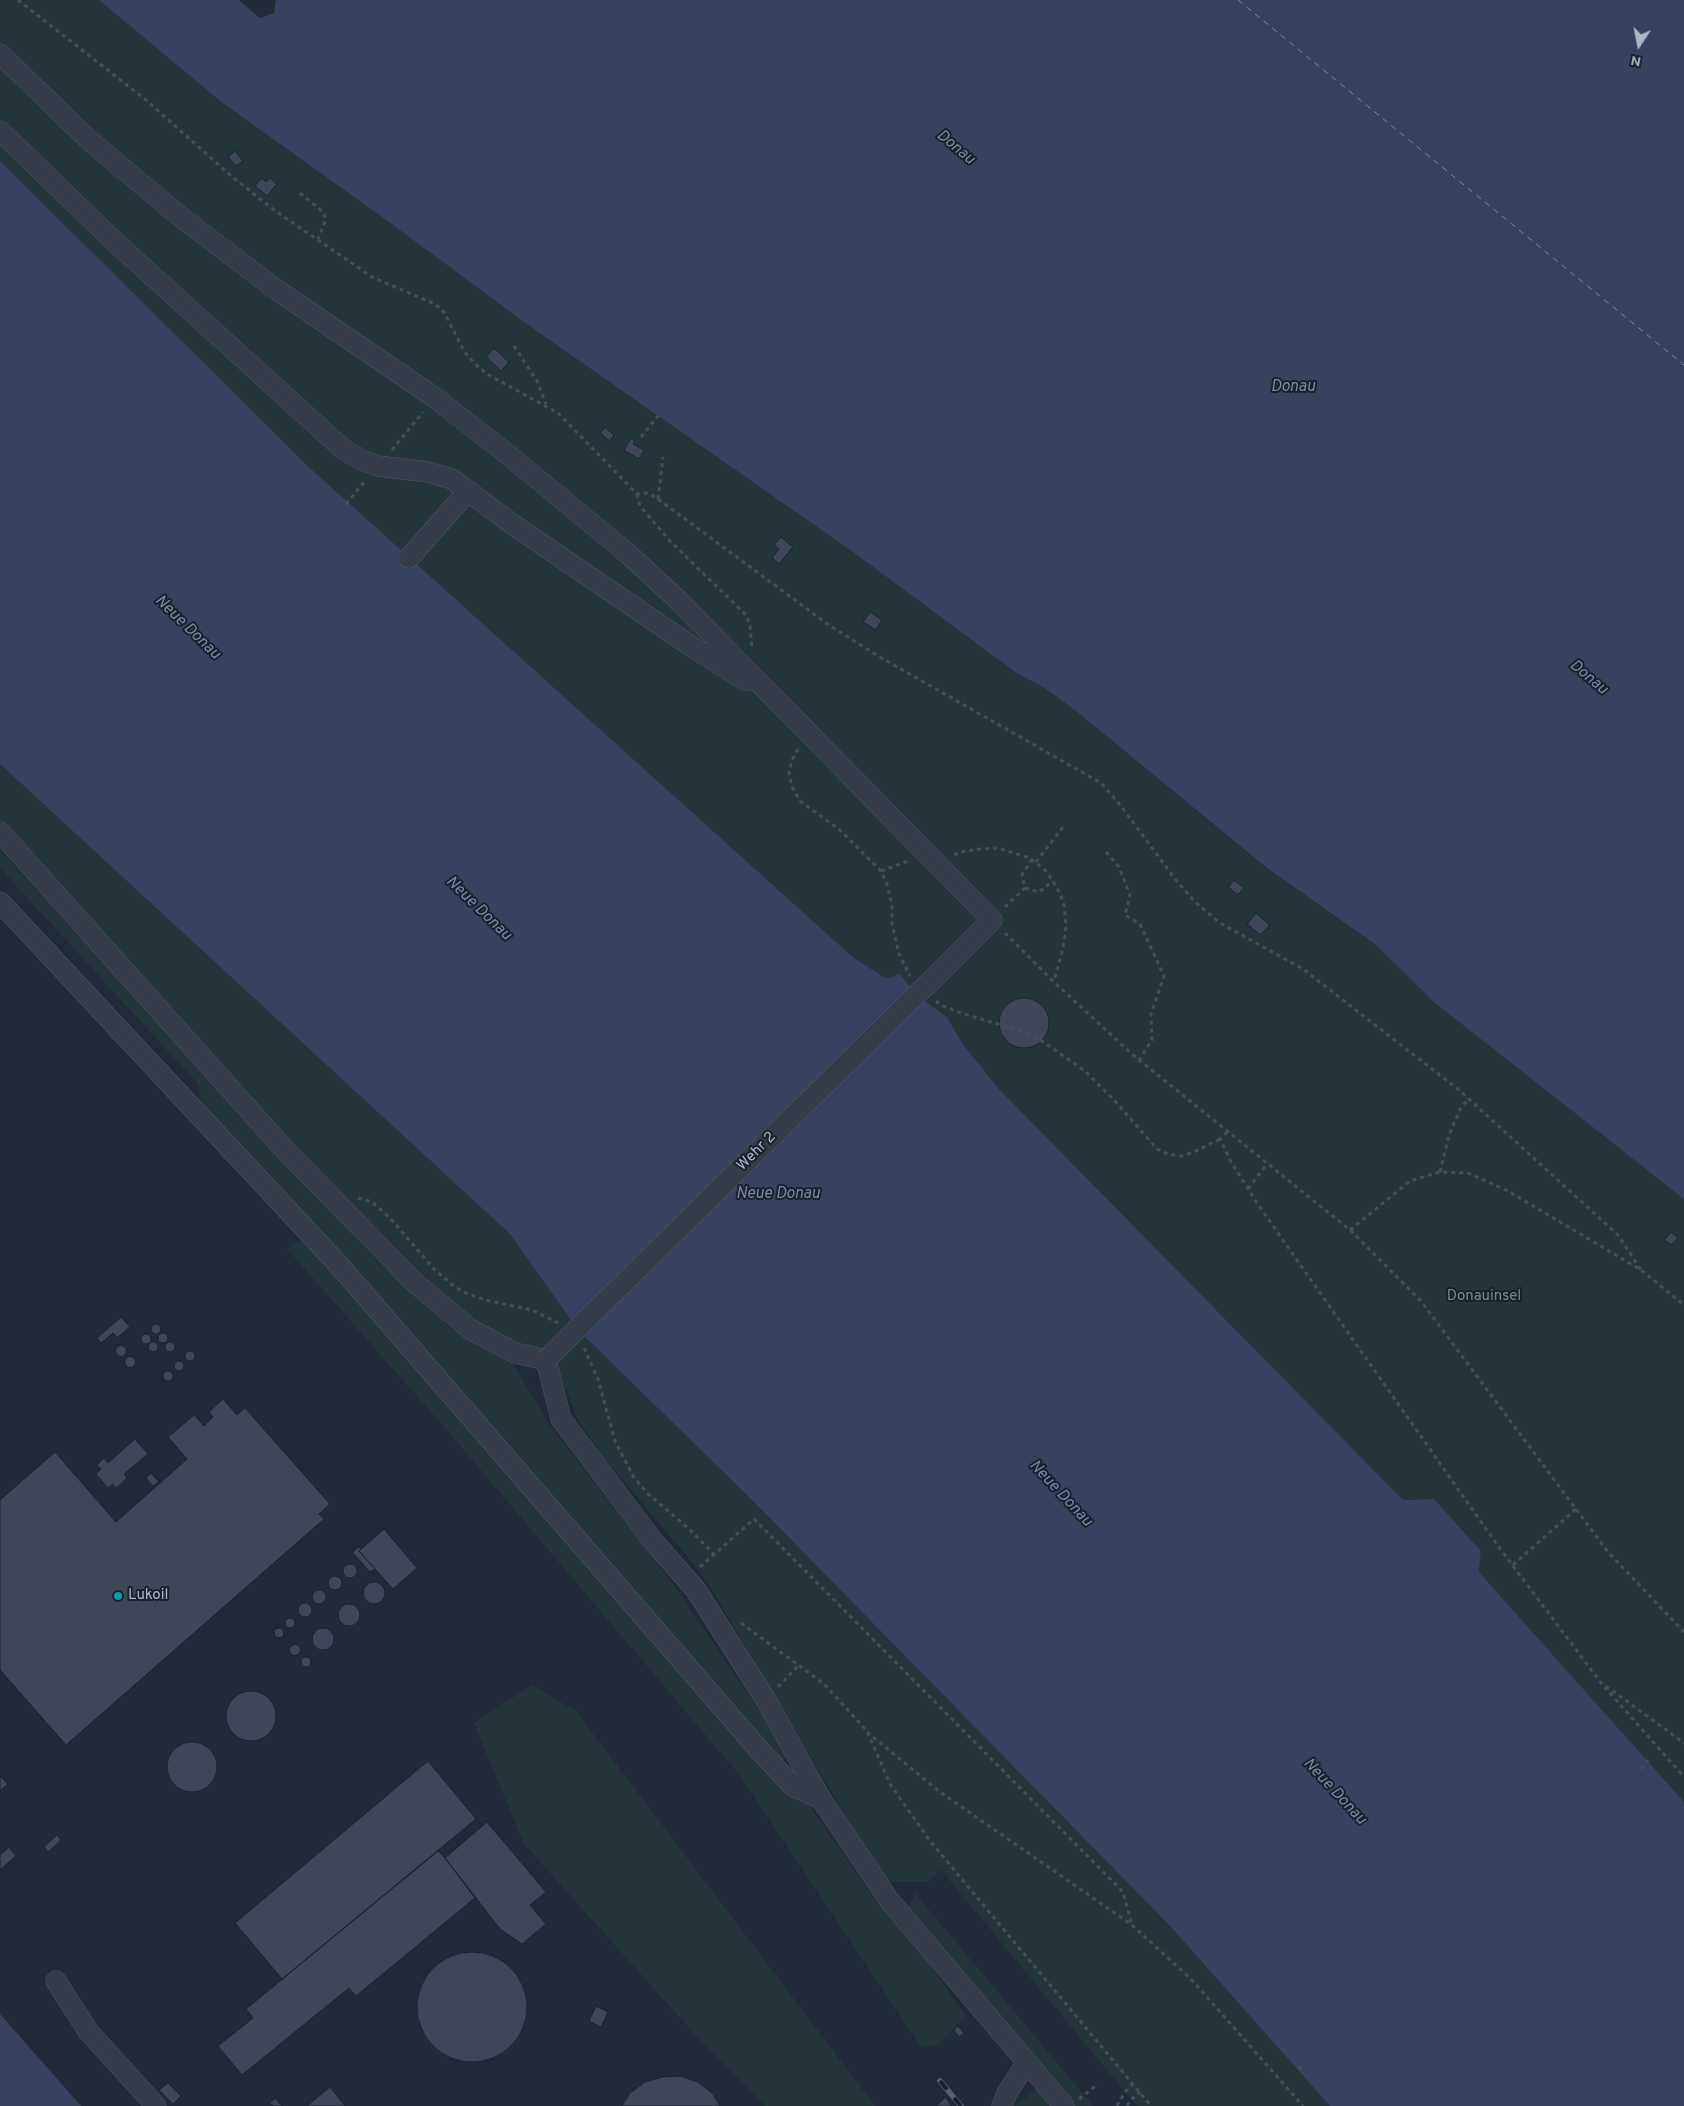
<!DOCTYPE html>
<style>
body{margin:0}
#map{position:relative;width:1684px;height:2106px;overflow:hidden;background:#222938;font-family:Overpass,sans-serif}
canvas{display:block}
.north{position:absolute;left:1614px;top:20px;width:50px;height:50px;-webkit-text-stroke:4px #1b202d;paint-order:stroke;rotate:191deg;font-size:14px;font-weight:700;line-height:20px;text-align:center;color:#b1b6c5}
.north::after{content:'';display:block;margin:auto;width:18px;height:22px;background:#b1b6c5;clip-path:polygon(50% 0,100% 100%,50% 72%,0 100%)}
</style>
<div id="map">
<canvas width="1684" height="2106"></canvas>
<div class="north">N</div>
</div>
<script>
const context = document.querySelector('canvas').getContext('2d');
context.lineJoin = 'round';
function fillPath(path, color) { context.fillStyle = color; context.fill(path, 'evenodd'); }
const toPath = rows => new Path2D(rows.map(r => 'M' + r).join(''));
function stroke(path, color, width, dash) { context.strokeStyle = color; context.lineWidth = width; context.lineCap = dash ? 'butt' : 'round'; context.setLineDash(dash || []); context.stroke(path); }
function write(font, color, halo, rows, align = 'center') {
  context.font = font + ' Overpass,sans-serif'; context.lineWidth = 4; context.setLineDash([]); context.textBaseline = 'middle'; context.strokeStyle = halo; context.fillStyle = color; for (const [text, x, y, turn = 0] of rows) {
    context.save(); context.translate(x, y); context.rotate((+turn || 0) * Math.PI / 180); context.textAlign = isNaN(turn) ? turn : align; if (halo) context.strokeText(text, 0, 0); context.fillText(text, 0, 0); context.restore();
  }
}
const green = toPath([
 [0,0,99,0,220,101,378,214,528,325,853,552,1015,672,1046,689,1076,711,1267,869,1375,944,1435,1003,1614,1144,1657,1160,1684,1182,1684,1802,1479,1572,1481,1551,1434,1499,1403,1500,999,1089,962,1043,947,1017,916,995,899,973,891,978,884,977,855,959,310,468,0,161],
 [0,764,510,1234,577,1329,755,1503,1171,1927,1330,2106,1137,2106,941,1870,927,1882,885,1882,709,1585,687,1556,603,1457,576,1417,567,1389,524,1345,492,1333,453,1307,354,1211,0,829],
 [0,850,377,1261,452,1329,514,1365,550,1425,672,1583,767,1721,786,1755,781,1765,876,1901,923,1955,966,2016,938,2044,922,2048,742,1778,446,1429,287,1249,313,1232,200,1103,199,1085,0,868],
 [532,1685,576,1711,875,2106,765,2106,700,2040,524,1844,474,1723],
 [915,1893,1093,2106,1073,2106,907,1909],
 [1035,2090,1042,2090,1054,2106,1015,2106]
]);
const water = toPath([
 [99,0,239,0,260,18,274,13,276,0,1684,0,1684,1199,1435,1003,1375,944,1268,869,1076,711,1046,689,1015,672,853,552,528,325,378,214,220,101],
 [0,161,310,468,855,959,884,977,891,978,899,973,916,995,947,1017,962,1043,999,1089,1403,1500,1434,1499,1481,1551,1479,1572,1684,1802,1684,2106,1330,2106,1171,1927,755,1503,577,1329,510,1234,0,764],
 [0,2014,81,2106,0,2106]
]);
const ferry = toPath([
 [1238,0,1684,365]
]);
const building = toPath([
 [235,151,243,161,236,166,228,157,235,151],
 [262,178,266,182,270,178,277,184,267,196,255,186,262,178],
 [494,348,509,362,501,371,486,357,494,348],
 [605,427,614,435,610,441,600,433,605,427],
 [631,438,635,441,633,444,644,450,639,459,624,450,631,438],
 [781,537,793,547,779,564,772,558,779,549,774,545,781,537],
 [870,612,882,620,876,630,863,622,870,612],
 [1234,880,1244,888,1238,895,1228,887,1234,880],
 [1256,913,1270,925,1260,935,1247,924,1256,913],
 '999 1023a25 25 0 1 1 50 0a25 25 0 1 1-50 0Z',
 [1671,1232,1678,1238,1671,1245,1664,1240,1671,1232],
 [121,1317,130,1327,117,1338,113,1333,101,1343,97,1338,121,1317],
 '151 1329a5 5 0 1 1 10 0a5 5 0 1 1-10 0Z',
 '158 1338a5 5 0 1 1 10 0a5 5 0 1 1-10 0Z',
 '141 1339a5 5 0 1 1 10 0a5 5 0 1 1-10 0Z',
 '165 1347a5 5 0 1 1 10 0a5 5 0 1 1-10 0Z',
 '148 1347a5 5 0 1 1 10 0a5 5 0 1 1-10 0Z',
 '115.5 1351a5.5 5.5 0 1 1 11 0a5.5 5.5 0 1 1-11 0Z',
 '185 1356a5 5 0 1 1 10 0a5 5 0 1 1-10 0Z',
 '124.5 1362a5.5 5.5 0 1 1 11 0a5.5 5.5 0 1 1-11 0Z',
 '174 1366a5 5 0 1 1 10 0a5 5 0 1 1-10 0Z',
 '163 1376a5 5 0 1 1 10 0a5 5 0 1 1-10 0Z',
 [223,1399,237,1415,245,1408,330,1504,319,1514,324,1519,66,1745,0,1670,0,1500,55,1452,116,1522,187,1459,168,1437,194,1415,204,1426,213,1417,209,1412,223,1399],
 [135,1439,148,1454,124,1474,127,1478,116,1488,113,1484,108,1488,96,1474,101,1469,97,1465,104,1458,108,1463,135,1439],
 [151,1473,159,1482,153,1486,146,1478,151,1473],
 [384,1529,417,1568,393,1589,359,1551,384,1529],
 [359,1547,361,1549,359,1551,375,1569,370,1572,352,1552,359,1547],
 '343 1571a7 7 0 1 1 14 0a7 7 0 1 1-14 0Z',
 '328 1583a7 7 0 1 1 14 0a7 7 0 1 1-14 0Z',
 '363 1593a11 11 0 1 1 22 0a11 11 0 1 1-22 0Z',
 '312 1597a7 7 0 1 1 14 0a7 7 0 1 1-14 0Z',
 '298 1610a7 7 0 1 1 14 0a7 7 0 1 1-14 0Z',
 '338 1615a11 11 0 1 1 22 0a11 11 0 1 1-22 0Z',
 '285 1623a5 5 0 1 1 10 0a5 5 0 1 1-10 0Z',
 '312 1639a11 11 0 1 1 22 0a11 11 0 1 1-22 0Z',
 '274 1633a5 5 0 1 1 10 0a5 5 0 1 1-10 0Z',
 '289.5 1650a5.5 5.5 0 1 1 11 0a5.5 5.5 0 1 1-11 0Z',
 '301 1662a5 5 0 1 1 10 0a5 5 0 1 1-10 0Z',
 '226 1716a25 25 0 1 1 50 0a25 25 0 1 1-50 0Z',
 '167 1767a25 25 0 1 1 50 0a25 25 0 1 1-50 0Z',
 [428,1761,476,1819,282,1979,235,1923,428,1761],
 [0,1776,8,1784,0,1791,0,1776],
 [487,1822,546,1892,530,1905,546,1924,522,1944,500,1929,445,1858,487,1822],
 [57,1835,61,1840,48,1852,44,1847,57,1835],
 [9,1847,16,1856,0,1870,0,1855,9,1847],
 [438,1851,445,1858,475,1898,356,1996,349,1988,242,2075,218,2046,253,2018,246,2009,438,1851],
 '417 2007a55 55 0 1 1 110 0a55 55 0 1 1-110 0Z',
 [596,2006,608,2012,601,2027,589,2021,596,2006],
 [958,2026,964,2033,959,2037,954,2030,958,2026],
 [680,2076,698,2082,713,2094,720,2106,622,2106,630,2093,645,2082,662,2077,680,2076],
 [168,2083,181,2096,173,2104,159,2090,168,2083],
 [330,2087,345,2106,309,2106,308,2105,330,2087],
 [946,2097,951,2106,938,2106,937,2105,946,2097],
 [275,2098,282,2106,273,2106,270,2103,275,2098]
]);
const path = toPath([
 [18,0,146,100,230,175,274,210,372,277,435,304,444,312,464,351,474,363,487,374,558,413,637,494,648,493,658,499,826,623,878,656,1101,783,1121,806,1175,879,1195,902,1220,923,1303,969,1459,1090,1618,1235,1641,1270],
 [300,193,323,212,326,219,318,239],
 [514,346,537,381,546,404],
 [641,437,661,412],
 [392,450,423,412],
 [637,494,640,506,670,541,746,615,750,625,752,649],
 [658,499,663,457],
 [346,504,365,481],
 [798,749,792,760,789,772,792,787,800,801,840,830,881,871,887,884,892,905,892,924,899,954,910,976],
 [1106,852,1119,867,1130,895,1125,915,1140,924,1164,976,1151,1014,1152,1040,1139,1060],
 [954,855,961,852,980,849,998,848,1030,858,1047,872,1060,893,1064,905,1066,926,1063,948,1054,981],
 [1032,859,1022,875,1025,888,1039,892,1053,881],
 [1036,862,1063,827],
 [881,871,908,861],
 [1005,907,1025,888],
 [1005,933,1054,982,1133,1055,1350,1230,1421,1301,1608,1552,1684,1632],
 [936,1001,941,1005,961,1013,1021,1031,1042,1041,1085,1071,1114,1100,1157,1149,1168,1154,1181,1156,1194,1152,1220,1139],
 [1227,1132,1220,1139,1231,1162,1259,1206,1498,1546,1601,1683,1684,1777],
 [1440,1172,1449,1135,1461,1107,1469,1099],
 [1248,1189,1267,1164],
 [358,1198,372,1202,391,1219,434,1269,455,1287,466,1293,485,1300,532,1310,558,1323],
 [1350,1230,1410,1181,1440,1172,1468,1173,1508,1191,1641,1270,1684,1305],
 [584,1348,598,1379,615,1441,633,1476,647,1493,687,1527,714,1554],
 [1513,1565,1576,1509],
 [700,1567,754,1519,1123,1892,1132,1925],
 [741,1623,824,1684,867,1731,890,1784,930,1841,1151,2106],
 [1606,1686,1684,1743],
 [778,1687,798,1666],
 [867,1732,940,1792,1132,1925,1191,1979,1303,2106],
 [1641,1769,1648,1760],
 [1298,2069,1305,2064],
 [1079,2099,1098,2084],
 [1117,2106,1125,2092,1133,2084],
 [1127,2106,1132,2099,1140,2092]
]);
const minor = toPath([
 [0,54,90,141,182,218,277,290,434,397,506,453,626,552,678,600,992,920,928,984],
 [0,131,114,241,343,449,362,460,378,466,428,472,452,479,512,524,691,646,744,680,749,680],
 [409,558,468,491],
 [0,832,286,1151,414,1282,470,1329,515,1353,546,1360,561,1419,653,1541,696,1590,766,1700,821,1799,889,1900,1064,2106],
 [0,902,338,1264,762,1753,793,1786,821,1799],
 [577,1329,916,995],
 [56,1981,88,2031,156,2106],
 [1002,2106,1007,2093,1027,2062]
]);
const rail = toPath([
 [940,2081,961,2106]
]);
const minorBridge = toPath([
 [916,995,928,984],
 [546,1360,577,1329]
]);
const markers = [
 [118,1596,5,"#0f9aa8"]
];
const streetNames = [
 ["Wehr 2",757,1152,-45]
];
const parkNames = [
 ["Donauinsel",1484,1297]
];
const poiNames = [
 ["Lukoil",128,1596]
];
const waterNames = [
 ["Donau",955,148,40],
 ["Donau",1293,388],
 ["Neue Donau",187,628,44],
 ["Donau",1588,678,40],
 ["Neue Donau",478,909,44],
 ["Neue Donau",778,1195],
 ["Neue Donau",1060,1494,47],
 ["Neue Donau",1334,1792,47]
];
fillPath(green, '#25363a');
fillPath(water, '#36425f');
stroke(ferry, '#7a88ac', 1, [6, 5]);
fillPath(building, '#3e4658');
stroke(building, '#1d222f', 1);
stroke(minor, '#515664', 21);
stroke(path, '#425157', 3, [4, 4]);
stroke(minor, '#363b49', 20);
stroke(rail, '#585e70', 5.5);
stroke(rail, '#1b202d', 4, [11]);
stroke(minorBridge, '#515664', 21, []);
stroke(minorBridge, '#363b49', 20);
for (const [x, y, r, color] of markers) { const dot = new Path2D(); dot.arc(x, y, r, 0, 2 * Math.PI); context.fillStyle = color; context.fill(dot); stroke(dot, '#1b202d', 2); }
write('15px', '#b1b6c5', '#1b202d', streetNames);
write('15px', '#699579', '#1b202d', parkNames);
write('15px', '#b1b6c5', '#1b202d', poiNames, 'left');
write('italic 16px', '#7a88ac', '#1b202d', waterNames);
</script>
